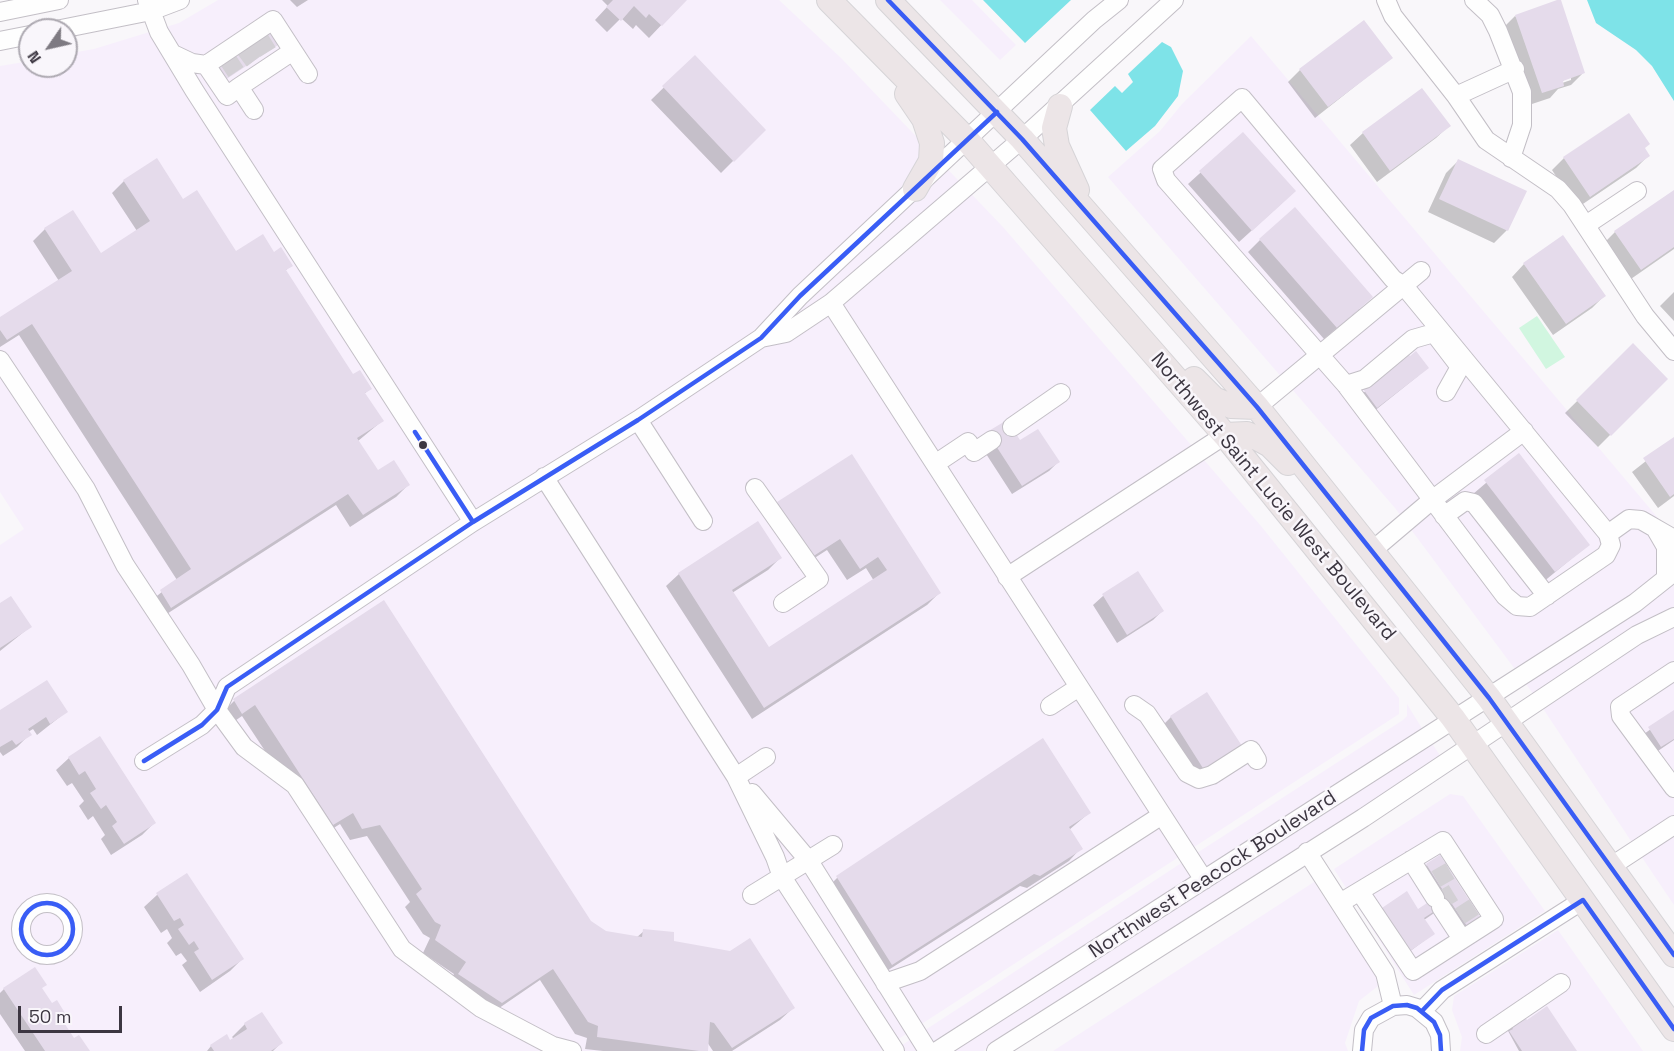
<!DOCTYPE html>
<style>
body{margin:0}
#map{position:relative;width:1674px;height:1051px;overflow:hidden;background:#f9f7fa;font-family:"Space Grotesk",sans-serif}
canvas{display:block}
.north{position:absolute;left:18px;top:18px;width:60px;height:60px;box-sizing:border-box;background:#f9f6fb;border:2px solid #ada9b1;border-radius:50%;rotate:236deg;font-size:16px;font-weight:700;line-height:24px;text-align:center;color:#3c3641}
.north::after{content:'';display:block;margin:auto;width:21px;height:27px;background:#7e7a82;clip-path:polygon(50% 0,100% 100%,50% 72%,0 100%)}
.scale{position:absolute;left:18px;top:1006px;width:104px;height:27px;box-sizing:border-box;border:3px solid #3c3641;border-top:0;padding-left:8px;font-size:18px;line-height:21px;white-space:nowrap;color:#3c3641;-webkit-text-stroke:4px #f9f6fb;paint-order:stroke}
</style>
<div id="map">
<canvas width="1674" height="1051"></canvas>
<div class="north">N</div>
<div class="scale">50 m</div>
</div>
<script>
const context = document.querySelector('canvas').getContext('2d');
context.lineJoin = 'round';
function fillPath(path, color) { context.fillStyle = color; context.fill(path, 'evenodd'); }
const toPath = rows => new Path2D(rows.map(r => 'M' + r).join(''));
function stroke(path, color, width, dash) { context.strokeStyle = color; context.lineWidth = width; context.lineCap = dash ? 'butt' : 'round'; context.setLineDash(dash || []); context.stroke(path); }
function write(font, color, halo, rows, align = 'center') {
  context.font = font + ' "Space Grotesk",sans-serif'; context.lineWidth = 5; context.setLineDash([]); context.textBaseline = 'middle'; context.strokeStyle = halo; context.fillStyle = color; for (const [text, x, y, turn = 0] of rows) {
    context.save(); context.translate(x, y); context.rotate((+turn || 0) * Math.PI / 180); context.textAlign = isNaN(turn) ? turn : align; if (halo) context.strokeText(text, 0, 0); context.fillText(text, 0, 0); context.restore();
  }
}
const built = toPath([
 [218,0,779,0,841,58,1003,227,1261,526,1399,698,1399,714,880,1051,0,1051,0,545,24,529,0,492,0,66,30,61,30,66,66,66,66,54,94,49,179,23],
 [940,0,972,0,1016,45,1000,60],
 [1251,36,1674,537,1674,564,1631,597,1517,672,1395,508,1108,177,1160,131,1182,104],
 [1674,581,1674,608,1534,695,1526,684,1639,609],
 [1674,624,1674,816,1633,844,1542,707,1641,642],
 [1407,704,1423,730,1207,870,1197,853,1403,720,1407,716],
 [1431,742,1441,757,983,1051,950,1051],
 [1450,794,1463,796,1545,911,1414,995,1334,869],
 [1674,833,1674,905,1641,856],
 [1183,862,1194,878,923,1051,893,1051],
 [1314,882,1376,975,1378,986,1359,1001,1345,1043,1348,1051,1053,1051],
 [1558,930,1643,1051,1460,1051,1462,1037,1452,1010,1454,996]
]);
const green = toPath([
 [1537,316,1565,357,1546,369,1519,328]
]);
const water = toPath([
 [983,0,1071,0,1025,43],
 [1587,0,1674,0,1674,101,1652,66,1636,50,1596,23],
 [1162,42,1171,47,1183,71,1178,96,1155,126,1126,151,1090,110,1115,86,1122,93,1133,82,1128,74]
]);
const shadow = toPath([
 [290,0,308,0,297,7],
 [602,0,685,0,649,38,636,25,633,29,621,18,607,32,595,20,608,6],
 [1515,16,1583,73,1571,85,1558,89,1550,98,1529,105,1503,28],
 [1571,76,1571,80,1556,85],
 [695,57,764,130,721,173,651,100],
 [1391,58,1315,118,1288,82,1300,70],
 [1422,90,1449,126,1436,138,1377,182,1350,145,1363,133],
 [1243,134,1282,203,1239,242,1188,184],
 [1648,156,1636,168,1577,208,1552,170,1564,158],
 [1458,161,1507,230,1494,243,1428,212,1446,173],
 [124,181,183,202,236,253,273,254,291,265,285,271,353,376,370,389,364,394,382,421,358,441,377,472,408,485,396,497,350,527,336,505,159,619,148,603,177,580,19,335,0,347,0,319,59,281,33,241,45,229,100,255,137,231,112,193],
 [1674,192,1674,249,1628,281,1603,244,1615,232],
 [1260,240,1359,309,1324,339,1248,252],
 [1524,264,1604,296,1592,308,1553,335,1512,277],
 [1674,292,1674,321,1660,306],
 [1633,346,1666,379,1598,447,1565,413],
 [1410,358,1418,376,1368,416,1355,399],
 [1674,439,1674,496,1658,508,1632,472],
 [979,443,1058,462,1049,471,1012,494],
 [1519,455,1588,545,1542,583,1473,494],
 [851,456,939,593,927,605,752,719,666,586,679,574,757,523,780,558,768,570,732,593,768,649,874,581,866,568,847,580,827,550,799,568,766,516,778,504],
 [1138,573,1162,611,1153,620,1117,643,1093,605,1103,596],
 [383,602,590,922,605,933,636,938,644,931,673,942,793,1008,780,1020,732,1051,713,1051,707,1042,706,1051,603,1051,585,1049,587,1038,575,1034,540,980,489,1015,447,987,454,974,423,953,430,938,423,934,405,907,410,902,367,836,350,840,340,824,321,836,242,716,229,725,222,713,234,701],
 [0,605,30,627,0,651],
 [1207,694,1242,749,1193,784,1158,730,1171,717],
 [0,712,66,712,37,735,33,729,28,732,30,734,17,747,3,756,0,752],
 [1674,712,1674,740,1652,755,1640,737],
 [1042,740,1089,813,1069,830,1081,848,1069,861,1027,888,1020,886,879,976,825,890,837,878],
 [69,758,154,823,142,835,111,855,101,839,105,835,93,816,88,820,79,806,84,801,72,783,67,786,56,770],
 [1427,865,1481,920,1459,937,1440,909,1424,920,1433,934,1397,961,1418,911,1435,900,1418,874],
 [186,875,242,959,230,971,200,992,182,965,187,961,181,953,176,956,167,943,172,938,167,929,161,933,144,907,157,895],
 [4,989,41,989,74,1040,88,1051,25,1051,0,1014,0,993],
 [1501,1018,1526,1022,1575,1051,1519,1051],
 [245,1024,281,1043,273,1051,207,1051,211,1046,234,1039,232,1037]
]);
const building = toPath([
 [613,0,687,0,662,26,649,14,646,18,634,6,621,21,606,7],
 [1557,0,1561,0,1585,73,1563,81,1564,86,1542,93,1515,15],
 [1364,20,1393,58,1328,107,1299,69],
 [276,29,284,41,225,80,217,67],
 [695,55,766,130,734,162,662,86],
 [1422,88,1451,126,1390,171,1362,132],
 [1629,113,1650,144,1645,148,1650,156,1590,197,1563,157],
 [1243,132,1296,191,1252,231,1199,171],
 [157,158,183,199,197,190,236,251,263,234,274,252,281,247,293,266,286,270,353,374,360,370,372,389,365,393,384,421,357,438,378,470,394,460,410,485,363,515,348,494,171,608,160,590,191,569,32,324,7,340,0,330,0,317,72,271,44,228,73,210,101,253,150,221,123,180],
 [1458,159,1527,191,1508,231,1439,199],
 [1674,190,1674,247,1641,270,1614,231],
 [1295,207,1373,297,1337,328,1259,239],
 [1563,235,1606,296,1566,324,1523,263],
 [1633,343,1668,379,1611,436,1576,400],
 [1406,351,1410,356,1416,351,1429,368,1377,408,1363,389],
 [1007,420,1020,440,1038,429,1060,462,1022,486,987,432],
 [1674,437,1674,494,1670,497,1643,458],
 [1519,453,1590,545,1555,572,1484,480],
 [852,454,941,593,764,708,678,573,758,521,782,558,732,590,769,647,887,570,878,557,860,569,840,539,812,557,777,502],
 [1138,571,1164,611,1127,635,1102,594],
 [11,596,32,627,0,648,0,603],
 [384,600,591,921,606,931,642,937,643,929,674,932,674,941,730,951,750,938,795,1008,732,1048,714,1023,710,1022,708,1051,699,1051,597,1037,598,1026,588,1022,553,969,502,1003,458,974,466,962,435,940,441,925,435,922,416,894,422,889,380,825,362,829,353,813,333,825,255,705,242,714,233,699],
 [47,680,68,712,50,724,46,717,28,729,32,735,16,745,12,740,0,747,0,710],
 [1207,692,1244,749,1206,773,1170,716],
 [1674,710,1674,739,1661,747,1648,727],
 [100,736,156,823,124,844,112,826,117,822,106,805,101,809,90,793,96,789,85,771,79,775,68,757],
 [1043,738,1091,813,1069,827,1083,849,1040,876,1034,874,892,965,836,876],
 [1440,855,1482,920,1469,929,1450,901,1424,918,1435,934,1407,953,1379,910,1407,891,1418,909,1444,892,1426,864],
 [187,873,244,959,212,980,194,952,199,949,194,941,189,945,178,929,184,925,180,918,174,921,156,893],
 [35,967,47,985,42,988,52,1003,57,1000,68,1018,63,1021,74,1038,79,1035,90,1051,45,1051,3,988],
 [1517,1005,1527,1020,1547,1006,1577,1051,1522,1051,1509,1031,1513,1029,1503,1015],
 [262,1012,283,1043,271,1051,214,1051,210,1045,227,1034,230,1040,247,1029,244,1023]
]);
const minorTunnel = toPath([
 [260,39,268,52],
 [245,49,254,61],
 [228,60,236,72],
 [1436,879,1450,871],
 [1438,902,1461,888],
 [1460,916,1474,907]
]);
const minor = toPath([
 [147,0,159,32,194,90,473,522],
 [1386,0,1393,16,1456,96,1486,140,1558,189,1572,205,1645,316,1674,351],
 [1474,0,1490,15,1498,31,1522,92,1522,125,1511,158],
 [0,12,59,0],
 [56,30,151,11,180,0],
 [0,41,30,35],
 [173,54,192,63,206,65,273,20,308,74],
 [206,65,227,96,239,87,254,110],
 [239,87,293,51],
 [1456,96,1515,69],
 [1242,98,1393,279,1404,286,1608,534,1611,545,1606,555,1530,607,1517,606,1505,596,1346,385,1166,180,1162,169,1242,98],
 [1586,225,1637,191],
 [831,303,1204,880],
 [761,338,786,333,831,303,1022,139,1174,0],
 [0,360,86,489,125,565,191,665,217,710,244,747,295,785,402,949,481,1008,553,1046,572,1051],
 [1346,385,1365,379,1413,339,1434,333,1460,367,1446,392],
 [1257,407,1421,271],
 [638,420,703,521],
 [1012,427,1061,393],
 [935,464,968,442,974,452,992,440],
 [544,477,736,777,775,857,782,877,895,1051],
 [755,488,819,579,783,603],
 [1444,516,1465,501,1474,503,1547,596],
 [1655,528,1666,547,1666,578],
 [1608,534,1629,519,1641,520,1674,539],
 [1373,550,1432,500,1524,431],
 [1007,577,1225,435],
 [1674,671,1620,707,1621,716,1674,788],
 [1134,705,1147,714,1187,773,1199,779,1212,775,1251,750,1257,760],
 [1050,706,1079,687],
 [144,761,202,725,217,710,227,687,473,522,638,420,761,338,800,296,1094,20,1119,0],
 [736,777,766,757],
 [752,793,809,861,928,1051],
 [1307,852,1385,973,1393,1006],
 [1411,860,1435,898],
 [1610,867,1674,825],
 [752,895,833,845],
 '21 929a26 26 0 1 1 52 0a26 26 0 1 1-52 0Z',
 [1340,903,1443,841,1494,919,1413,971,1360,892],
 [1441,907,1462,939],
 [888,987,885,983,920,971,1162,815],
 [1422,1011,1442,990,1583,900],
 [1486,1034,1561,983],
 [937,1051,1635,603,1674,572],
 [996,1051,1363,818,1637,635,1674,617],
 [1362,1051,1364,1030,1371,1018,1393,1006,1407,1005,1417,1008,1434,1022,1440,1035,1441,1051]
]);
const major = toPath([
 [829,0,968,141,1225,435,1453,718,1674,1029],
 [888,0,1022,139,1257,407,1489,698,1674,955],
 [907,94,924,119,932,143,931,161,915,189],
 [1060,106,1054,128,1057,146,1077,190],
 [1194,379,1214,399,1231,406,1257,407],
 [1225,435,1247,434,1259,439,1270,445,1288,463]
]);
const bus1 = toPath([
 [888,0,1022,139,1257,407,1489,698,1674,955],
 [415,432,473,522],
 [144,761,202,725,217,710,227,687,473,522,638,420,761,338,800,296,997,112],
 '21 929a26 26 0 1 1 52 0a26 26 0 1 1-52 0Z',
 [1422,1011,1442,990,1583,900,1674,1029],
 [1362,1051,1364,1030,1371,1018,1393,1006,1407,1005,1417,1008,1434,1022,1440,1035,1441,1051]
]);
const markers = [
 [423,445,5,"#3c3641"]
];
const streetNames = [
 ["Northwest Saint Lucie West Boulevard",1273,497,50],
 ["Northwest Peacock Boulevard",1213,875,-33]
];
fillPath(built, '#f7effc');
fillPath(green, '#d1f6e0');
fillPath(water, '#7ee3e8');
fillPath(shadow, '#0003');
fillPath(building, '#e5dbeb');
stroke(minorTunnel, '#d3d0d5', 18, [18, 9]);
stroke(minor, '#c3bfc6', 20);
stroke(major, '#d6d4d7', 26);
stroke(minor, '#fefefe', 18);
stroke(major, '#ece5e7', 24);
stroke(bus1, '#395df5', 4.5);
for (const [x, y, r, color] of markers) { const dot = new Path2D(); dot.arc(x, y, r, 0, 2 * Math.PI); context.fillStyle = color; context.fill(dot); stroke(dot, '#f9f6fb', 2); }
write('20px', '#3c3641', '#f9f6fb', streetNames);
</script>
